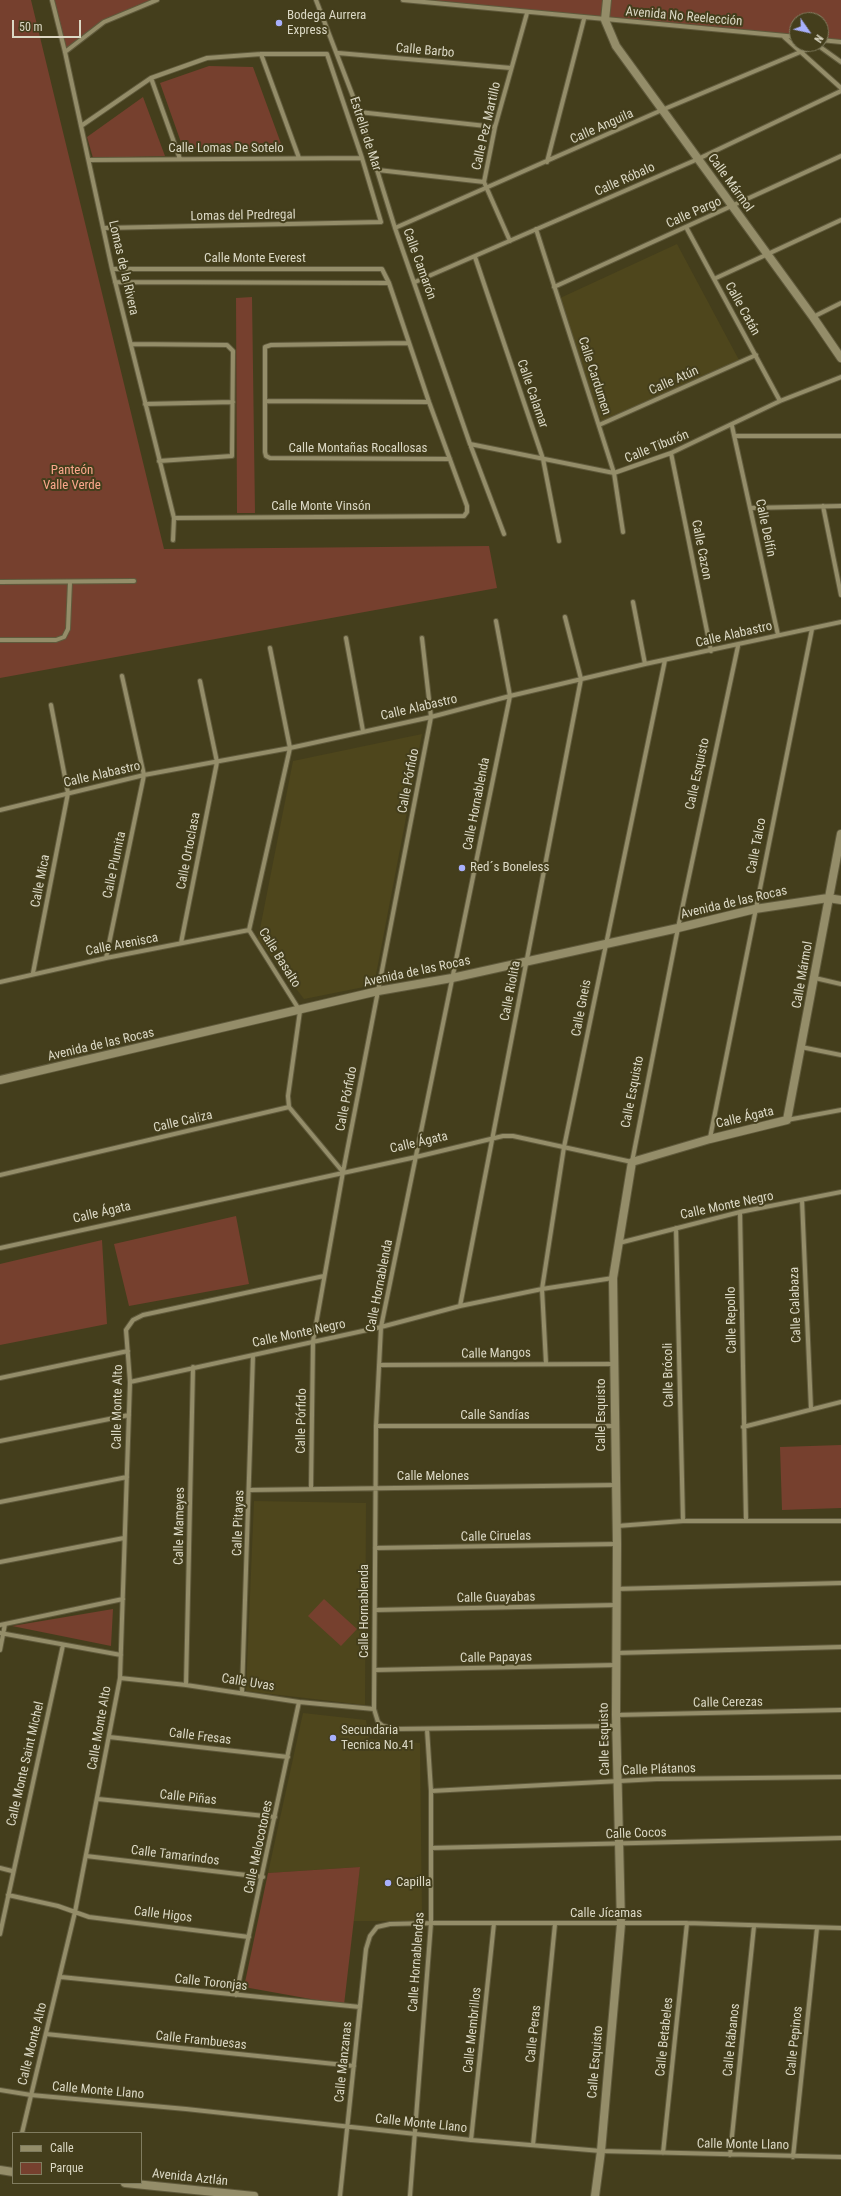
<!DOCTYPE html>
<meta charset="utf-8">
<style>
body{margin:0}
#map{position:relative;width:841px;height:2196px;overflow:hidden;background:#443e1c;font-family:"Roboto Condensed",sans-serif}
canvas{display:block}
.legend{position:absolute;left:12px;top:2132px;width:130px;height:52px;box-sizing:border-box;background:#443e1c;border:1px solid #807c5f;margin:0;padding:5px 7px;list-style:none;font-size:12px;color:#dbd8c4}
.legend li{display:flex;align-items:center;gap:8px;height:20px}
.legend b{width:20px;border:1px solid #807c5f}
.north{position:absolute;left:789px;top:12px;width:40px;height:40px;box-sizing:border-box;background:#443e1c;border:1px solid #807c5f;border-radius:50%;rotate:124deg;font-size:11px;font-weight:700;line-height:16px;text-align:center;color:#dbd8c4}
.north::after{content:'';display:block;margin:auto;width:14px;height:18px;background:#a8b0fc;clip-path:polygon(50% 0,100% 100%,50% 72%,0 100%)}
.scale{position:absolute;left:12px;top:20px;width:69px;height:18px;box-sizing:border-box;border:2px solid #dbd8c4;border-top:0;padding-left:5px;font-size:12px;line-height:14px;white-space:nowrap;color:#dbd8c4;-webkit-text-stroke:3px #443e1c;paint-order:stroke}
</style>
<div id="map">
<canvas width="841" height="2196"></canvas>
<ul class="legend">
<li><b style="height:5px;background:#948d69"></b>Calle</li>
<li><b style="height:11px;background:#76402e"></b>Parque</li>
</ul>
<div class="north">N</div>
<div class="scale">50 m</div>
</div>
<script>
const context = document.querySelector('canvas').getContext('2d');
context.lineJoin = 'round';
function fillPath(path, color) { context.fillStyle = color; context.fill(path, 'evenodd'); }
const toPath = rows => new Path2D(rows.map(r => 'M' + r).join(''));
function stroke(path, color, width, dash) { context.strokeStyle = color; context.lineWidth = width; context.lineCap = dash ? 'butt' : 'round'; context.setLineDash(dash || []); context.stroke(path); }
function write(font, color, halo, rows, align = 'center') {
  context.font = font + ' "Roboto Condensed",sans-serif'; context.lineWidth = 4; context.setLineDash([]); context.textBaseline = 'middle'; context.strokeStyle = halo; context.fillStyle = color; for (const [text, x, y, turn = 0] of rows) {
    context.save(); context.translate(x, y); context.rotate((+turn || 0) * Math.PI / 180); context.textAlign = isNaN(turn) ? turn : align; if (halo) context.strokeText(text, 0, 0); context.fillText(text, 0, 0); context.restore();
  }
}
const built = toPath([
 [677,244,739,360,602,423,558,299],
 [422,734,374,985,304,999,258,939,293,761],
 [254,1501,366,1503,365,1705,246,1691],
 [303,1713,366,1720,369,1739,420,1743,422,1921,353,1921,360,1867,268,1873]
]);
const green = toPath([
 [0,0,31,0,164,549,489,546,497,588,0,678],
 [52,0,157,0,104,22,65,52],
 [403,0,841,0,841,42,821,40,821,20,797,20,797,38],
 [209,66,253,67,283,149,183,148,160,83],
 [143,97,165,156,93,158,87,137],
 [252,297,255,513,237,513,236,298],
 [236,1216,249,1284,129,1306,114,1244],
 [102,1240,107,1324,0,1345,0,1264],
 [841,1445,841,1508,782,1510,780,1447],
 [324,1599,357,1629,341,1646,308,1616],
 [113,1609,111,1646,12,1626],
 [360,1867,344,2005,244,1987,268,1873]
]);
const street = toPath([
 [52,0,65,52,112,269,174,518,173,540],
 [316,0,359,112,395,228,470,444,504,534],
 [403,0,797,37],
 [783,36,841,88],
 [821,40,841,42],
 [816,44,841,62],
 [65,52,104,22,157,0],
 [338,53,511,68],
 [261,54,299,158],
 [151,78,180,159],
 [359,112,495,127],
 [81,126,151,78,207,58,261,54,327,54,362,158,381,222,104,228],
 [89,160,362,158],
 [547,162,584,19],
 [378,170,484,182],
 [686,227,780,401],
 [395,228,662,110,817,45],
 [536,229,614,473,623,532],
 [510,241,484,182,495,127,527,13],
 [475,257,543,459,559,541],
 [112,269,382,269,389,283,429,402,467,506,467,512,464,516,174,518],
 [714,279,841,220],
 [115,282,389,283],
 [415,282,698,159,841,91],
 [554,287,841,156],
 [813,317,841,303],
 [408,343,271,345,265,347,265,452,266,456,270,458,450,459],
 [131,344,227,345,233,351,232,456,159,461],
 [265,401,429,402],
 [145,404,233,402],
 [599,425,756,355],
 [732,426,778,635],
 [735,436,841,436],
 [470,444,614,473,671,453,780,401,841,377],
 [671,453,711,651],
 [823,506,841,595],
 [750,508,841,506],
 [0,582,134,581],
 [633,602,645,664],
 [496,621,510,696,381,1327,376,1426,374,1709,378,1722,383,1726,396,1729,616,1726],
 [346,638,363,731],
 [0,640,56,640,64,637,68,629,70,582],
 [270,648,290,748,249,930,300,1011,288,1096,289,1107],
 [0,810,144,775,290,748,431,717,510,696,645,664,841,622],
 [181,943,217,762,200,681],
 [106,958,144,775,122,676],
 [33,973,68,793,51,705],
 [815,978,841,984],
 [0,982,106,958,249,930],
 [801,1047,841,1055],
 [289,1107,343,1172],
 [787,1120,841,1110],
 [710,1138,812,629],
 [0,1175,289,1107],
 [802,1200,811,1409],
 [740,1212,746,1520],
 [676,1228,683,1521],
 [619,1243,740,1212,841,1192],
 [0,1248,416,1157,503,1136,513,1136,632,1162,678,928,738,646],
 [460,1306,581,679,565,617],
 [546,1363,542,1289,564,1147,665,660],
 [379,1365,614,1364],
 [0,1378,128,1351],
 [130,1382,381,1327,460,1306,542,1289,613,1278],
 [376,1426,614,1426],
 [743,1427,841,1402],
 [0,1441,129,1415],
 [311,1489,313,1341,343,1172,431,717,422,638],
 [250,1490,615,1485],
 [0,1502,127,1477],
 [617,1526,683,1521,841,1521],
 [375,1548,617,1544],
 [0,1562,124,1538],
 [615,1589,841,1583],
 [376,1610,616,1605],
 [0,1625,123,1599],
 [0,1633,121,1655],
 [0,1650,5,1624],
 [616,1653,841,1647],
 [375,1670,616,1665],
 [120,1678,186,1685,299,1702,374,1709],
 [186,1685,193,1367],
 [242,1692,253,1355],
 [616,1715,841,1710],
 [109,1737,288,1757],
 [431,1791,657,1779,841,1777],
 [98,1799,275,1817],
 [431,1848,841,1838],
 [86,1856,263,1877],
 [0,1868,12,1871],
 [8,1895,58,1906,89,1917,249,1937],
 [0,1934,63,1645],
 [61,1977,360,2007],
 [236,1995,299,1702],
 [46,2034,354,2066],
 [0,2090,31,2095,186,2109,471,2140,601,2151,841,2157],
 [22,2133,75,1912,120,1678,130,1382,126,1330,133,1320,143,1315,324,1276],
 [471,2140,494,1923],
 [533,2145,555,1924],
 [663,2153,687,1923],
 [730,2155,754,1926],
 [793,2157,817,1928],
 [340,2196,366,1949,370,1936,377,1927,390,1924,431,1923,687,1923,841,1928],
 [410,2196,431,1923,431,1791,427,1729]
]);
const secondary = toPath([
 [607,0,605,20,616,46,813,317,841,358],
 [0,1080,378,991,452,978,678,928,755,909,828,898,841,900],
 [0,2170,13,2172],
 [125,2183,254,2196],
 [595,2196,601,2151,621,1924,616,1715,617,1544,613,1278,632,1162,710,1139,787,1120,841,834]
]);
const markers = [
 [279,23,4,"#a8b0fc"],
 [462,868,4,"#a8b0fc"],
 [333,1738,4,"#a8b0fc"],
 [388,1883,4,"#a8b0fc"]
];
const poiNames = [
 ["Bodega Aurrera",287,16],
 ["Express",287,31],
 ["Red´s Boneless",470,868],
 ["Secundaria",341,1731],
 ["Tecnica No.41",341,1746],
 ["Capilla",396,1883]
];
const streetNames = [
 ["Avenida No Reelección",684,17,5],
 ["Calle Barbo",425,51,5],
 ["Calle Pez Martillo",487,126,-77],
 ["Calle Anguila",602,127,-24],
 ["Estrella de Mar",365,134,72],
 ["Calle Lomas De Sotelo",226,149],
 ["Calle Róbalo",625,180,-24],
 ["Calle Mármol",730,183,54],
 ["Calle Pargo",694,213,-24],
 ["Lomas del Predregal",243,216,-1],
 ["Calle Monte Everest",255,259],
 ["Calle Camarón",419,264,70],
 ["Lomas de la Rivera",123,268,77],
 ["Calle Catán",742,309,61],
 ["Calle Cardumen",594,376,72],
 ["Calle Atún",674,381,-24],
 ["Calle Calamar",532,394,71],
 ["Calle Tiburón",657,447,-22],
 ["Calle Montañas Rocallosas",358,449],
 ["Calle Monte Vinsón",321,507],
 ["Calle Delfín",765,528,78],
 ["Calle Cazon",701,550,79],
 ["Calle Alabastro",734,635,-13],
 ["Calle Alabastro",419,708,-13],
 ["Calle Esquisto",698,774,-78],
 ["Calle Alabastro",102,775,-13],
 ["Calle Pórfido",409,781,-79],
 ["Calle Hornablenda",477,804,-79],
 ["Calle Talco",757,846,-79],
 ["Calle Ortoclasa",189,851,-79],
 ["Calle Plumita",115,865,-78],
 ["Calle Mica",41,881,-79],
 ["Avenida de las Rocas",734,903,-13],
 ["Calle Arenisca",122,945,-11],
 ["Calle Basalto",279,958,58],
 ["Avenida de las Rocas",417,972,-12],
 ["Calle Mármol",803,975,-80],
 ["Calle Riolita",511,991,-79],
 ["Calle Gneis",582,1008,-79],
 ["Avenida de las Rocas",101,1045,-13],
 ["Calle Esquisto",633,1092,-79],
 ["Calle Pórfido",347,1099,-79],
 ["Calle Ágata",745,1118,-13],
 ["Calle Caliza",183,1122,-13],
 ["Calle Ágata",419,1143,-13],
 ["Calle Monte Negro",727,1206,-12],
 ["Calle Ágata",102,1213,-13],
 ["Calle Hornablenda",380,1286,-79],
 ["Calle Calabaza",796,1305,-92],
 ["Calle Repollo",732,1320,-91],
 ["Calle Monte Negro",299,1334,-12],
 ["Calle Mangos",496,1354,-1],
 ["Calle Brócoli",669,1375,-91],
 ["Calle Monte Alto",118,1407,-89],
 ["Calle Esquisto",602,1415,-90],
 ["Calle Sandías",495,1416],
 ["Calle Pórfido",302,1421,-89],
 ["Calle Melones",433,1477],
 ["Calle Pitayas",239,1523,-88],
 ["Calle Mameyes",180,1526,-89],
 ["Calle Ciruelas",496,1537,-1],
 ["Calle Guayabas",496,1598,-1],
 ["Calle Hornablenda",365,1611,-90],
 ["Calle Papayas",496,1658,-1],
 ["Calle Uvas",248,1683,9],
 ["Calle Cerezas",728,1703,-1],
 ["Calle Monte Alto",100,1728,-80],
 ["Calle Fresas",200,1737,7],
 ["Calle Esquisto",605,1739,-91],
 ["Calle Monte Saint Michel",26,1764,-77],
 ["Calle Plátanos",659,1770,-2],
 ["Calle Piñas",188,1798,6],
 ["Calle Cocos",636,1834,-2],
 ["Calle Melocotones",259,1847,-78],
 ["Calle Tamarindos",175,1856,7],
 ["Calle Jícamas",606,1914],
 ["Calle Higos",163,1915,7],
 ["Calle Hornablendas",417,1962,-86],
 ["Calle Toronjas",211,1983,6],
 ["Calle Membrillos",473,2030,-84],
 ["Calle Peras",534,2034,-84],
 ["Calle Betabeles",665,2037,-84],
 ["Calle Rábanos",732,2040,-84],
 ["Calle Frambuesas",201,2041,6],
 ["Calle Pepinos",795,2041,-84],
 ["Calle Monte Alto",33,2044,-76],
 ["Calle Manzanas",344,2062,-84],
 ["Calle Esquisto",596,2062,-85],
 ["Calle Monte Llano",98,2091,5],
 ["Calle Monte Llano",421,2124,6],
 ["Calle Monte Llano",743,2145,1],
 ["Avenida Aztlán",190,2178,6]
];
const parkNames = [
 ["Panteón",72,471],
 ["Valle Verde",72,486]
];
fillPath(built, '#4e461c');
fillPath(green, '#76402e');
stroke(street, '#605a3c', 6);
stroke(secondary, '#605a3c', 10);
stroke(street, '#948d69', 4);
stroke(secondary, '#948d69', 8);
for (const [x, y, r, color] of markers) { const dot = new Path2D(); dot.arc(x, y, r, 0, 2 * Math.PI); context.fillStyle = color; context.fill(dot); stroke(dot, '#443e1c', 1.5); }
write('13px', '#dbd8c4', '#443e1c', poiNames, 'left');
write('13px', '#dbd8c4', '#443e1c', streetNames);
write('13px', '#fba78c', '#443e1c', parkNames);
</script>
